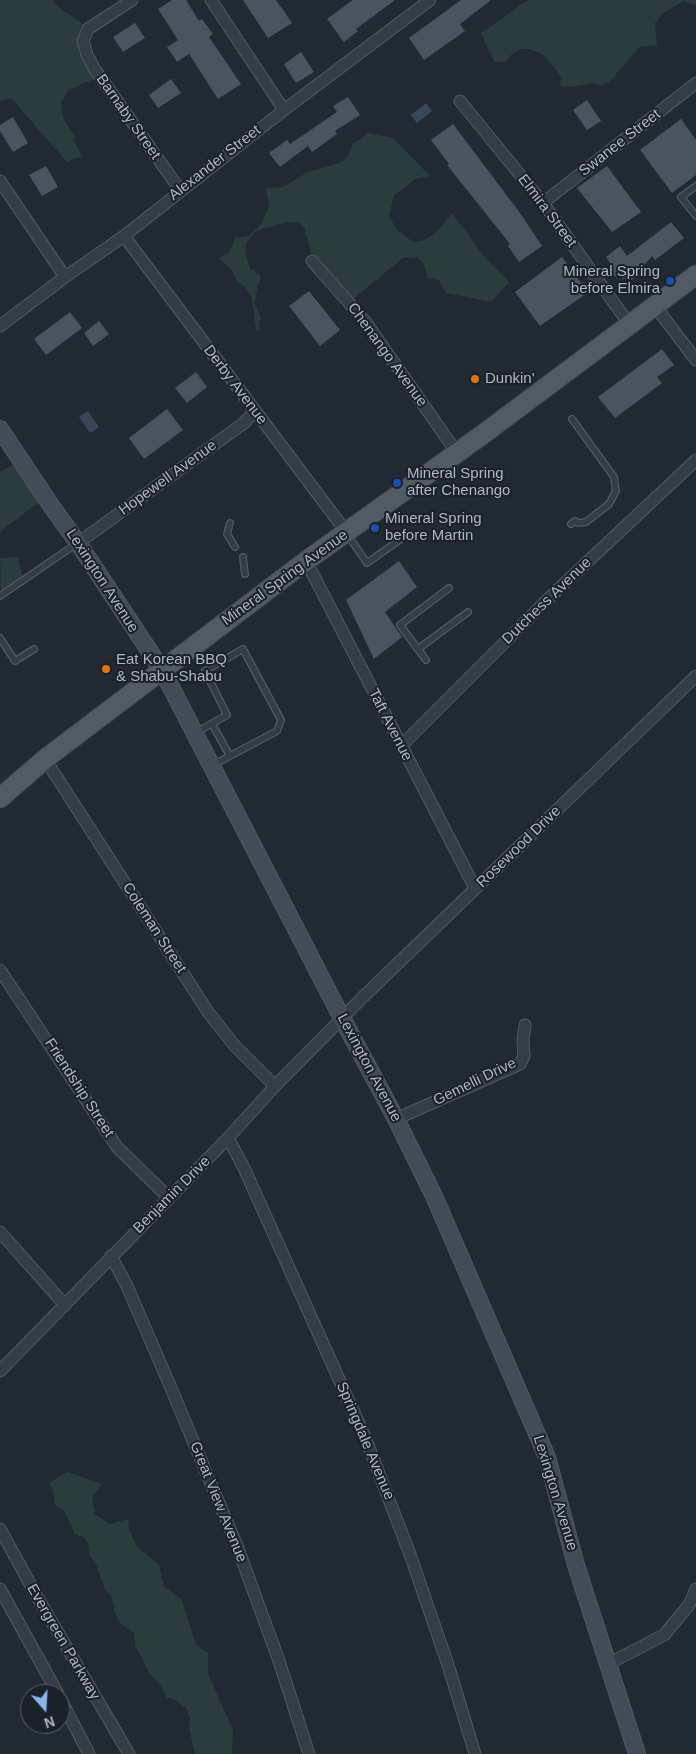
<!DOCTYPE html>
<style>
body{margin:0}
#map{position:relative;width:696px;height:1754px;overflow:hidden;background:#212a33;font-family:Arial,sans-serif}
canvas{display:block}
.north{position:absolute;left:20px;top:1684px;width:50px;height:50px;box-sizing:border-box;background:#1a2129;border:1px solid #555d66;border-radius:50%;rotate:161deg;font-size:14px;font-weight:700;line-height:20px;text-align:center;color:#aeb7c1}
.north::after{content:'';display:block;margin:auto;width:18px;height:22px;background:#89b4ec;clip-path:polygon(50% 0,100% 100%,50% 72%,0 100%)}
</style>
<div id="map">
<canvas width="696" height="1754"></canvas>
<div class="north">N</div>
</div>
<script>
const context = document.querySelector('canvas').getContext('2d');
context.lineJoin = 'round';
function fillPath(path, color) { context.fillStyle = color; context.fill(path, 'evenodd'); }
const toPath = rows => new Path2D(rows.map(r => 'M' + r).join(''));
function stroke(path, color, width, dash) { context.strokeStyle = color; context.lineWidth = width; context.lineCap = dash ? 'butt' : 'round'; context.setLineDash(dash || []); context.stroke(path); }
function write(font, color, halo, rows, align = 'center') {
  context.font = font + ' Arial,sans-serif'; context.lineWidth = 4; context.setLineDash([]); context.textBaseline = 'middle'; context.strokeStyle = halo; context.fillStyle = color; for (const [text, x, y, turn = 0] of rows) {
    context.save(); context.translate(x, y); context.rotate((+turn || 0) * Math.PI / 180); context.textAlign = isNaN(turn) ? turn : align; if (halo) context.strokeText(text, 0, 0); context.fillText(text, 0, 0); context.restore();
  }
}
const green = toPath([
 [0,0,54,0,53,3,87,27,83,40,99,77,69,90,61,102,63,118,75,137,73,139,82,156,67,162,11,98,0,101],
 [528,0,696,0,696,5,683,1,663,13,655,23,657,45,640,47,616,74,614,78,602,86,595,83,570,87,560,85,561,78,556,69,542,54,530,49,520,49,511,55,506,62,494,62,481,33],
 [369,133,393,138,430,176,415,179,394,196,389,216,397,230,413,242,422,241,435,234,452,213,486,259,509,282,491,302,446,293,439,280,428,278,424,264,418,258,404,257,352,300,311,253,304,227,298,223,287,222,256,231,246,243,245,251,250,268,259,274,261,278,258,284,255,304,261,318,259,323,260,331,256,330,252,298,245,287,237,282,232,270,219,259,230,251,235,238,249,236,261,224,269,207,266,188,283,187,308,172,342,162,348,156,353,144],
 [18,462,46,497,5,528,0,533,0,472],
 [0,556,2,558,18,557,24,583,1,599],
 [67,1472,102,1484,92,1497,95,1514,109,1524,128,1519,129,1530,137,1546,159,1565,164,1587,182,1600,196,1645,208,1653,208,1674,233,1730,232,1754,195,1754,189,1728,190,1717,186,1708,174,1699,167,1698,160,1685,150,1674,139,1652,135,1647,134,1633,120,1623,115,1613,112,1597,105,1590,95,1561,90,1556,88,1543,83,1537,75,1534,64,1510,55,1505,53,1490,49,1483]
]);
const water = toPath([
 [426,103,432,111,417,123,411,115],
 [88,411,99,427,90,433,79,417]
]);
const building = toPath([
 [172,0,186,0,199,21,202,19,213,34,209,37,241,84,218,99,189,54,177,62,167,47,178,40,158,9],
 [243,0,276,0,292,23,268,38],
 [353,0,395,0,356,29,358,31,344,42,327,19],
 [461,0,491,0,460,24,465,31,424,60,409,38],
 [135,23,145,38,123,52,113,37],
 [301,52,314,72,296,83,284,64],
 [171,79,181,93,158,108,149,95],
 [348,97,360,115,335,131,337,134,312,152,308,146,280,167,269,153,287,140,290,144,337,112,333,106],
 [587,100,601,121,587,130,573,110],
 [13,117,28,143,13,152,0,131,0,125],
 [681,119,696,140,696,175,672,193,640,150],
 [453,124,520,213,542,246,519,262,508,246,510,244,447,165,449,164,431,140],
 [46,166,58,187,42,196,29,175],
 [607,166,641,212,612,232,577,188],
 [671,222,684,238,655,260,652,256,638,272,639,274,630,281,624,278,623,280,619,275,616,277,608,269,612,266,606,257,620,246,627,256],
 [562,257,581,283,584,282,590,291,540,326,515,292],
 [309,291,340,330,320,346,289,306],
 [70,312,82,328,46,355,34,339],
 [99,321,109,334,93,346,84,333],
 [662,349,674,365,657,377,662,383,615,418,598,397],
 [196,372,207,387,187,403,175,388],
 [167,409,183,430,144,459,129,438],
 [399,561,417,587,385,612,402,637,374,659,346,600]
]);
const lane = toPath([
 [696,186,681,197,696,216],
 [230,523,227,534,235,547],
 [571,524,575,521,578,523,586,522,609,504,616,491,614,477,572,419],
 [347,534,367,563,408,534],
 [243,557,245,574],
 [0,596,76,544],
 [0,638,15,661,34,649],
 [418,649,468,612],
 [426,660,400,625,449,588],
 [212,724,230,756],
 [197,732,227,715,205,671,243,649,281,720,277,731,213,765]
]);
const street = toPath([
 [132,0,88,29,83,41,87,55,94,68,180,190],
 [211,0,284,110],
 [460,101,543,203,629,324],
 [0,181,65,277],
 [543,203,696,83],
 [124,236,347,533],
 [312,261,365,321,457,453],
 [655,306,696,360],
 [0,326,65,277,124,236,284,110,430,0],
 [78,543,244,423,255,411],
 [306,561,475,888],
 [401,746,551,596,696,460],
 [45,759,208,1012,234,1045,275,1086],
 [0,970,117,1147,169,1198],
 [396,1119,520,1064,524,1056,523,1040,525,1025],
 [228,1138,244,1168,365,1437,411,1557,449,1668,475,1754],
 [0,1232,65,1305],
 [111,1256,127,1286,171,1388,237,1546,278,1658,309,1754],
 [0,1371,228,1138,275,1086,363,997,696,676],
 [0,1529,39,1600,129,1754],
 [0,1589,58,1694],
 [608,1664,664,1635,689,1605,696,1589],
 [60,1698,89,1754]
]);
const secondary = toPath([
 [0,429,52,507,78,543,162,670,342,1018,396,1119,434,1196,547,1457,576,1565,637,1754]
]);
const primary = toPath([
 [0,798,45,759,306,561,482,435,696,275]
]);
const markers = [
 [670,281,5,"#1a4fb4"],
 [475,379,5,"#e8710a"],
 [397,483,5,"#1a4fb4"],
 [375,528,5,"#1a4fb4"],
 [106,669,5,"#e8710a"]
];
const streetNames = [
 ["Barnaby Street",128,117,55],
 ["Swanee Street",620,143,-38],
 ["Alexander Street",215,163,-38],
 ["Elmira Street",547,211,53],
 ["Chenango Avenue",387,355,54],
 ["Derby Avenue",235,385,53],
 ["Hopewell Avenue",168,478,-36],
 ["Mineral Spring Avenue",285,578,-36],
 ["Lexington Avenue",102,581,57],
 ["Dutchess Avenue",547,601,-44],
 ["Taft Avenue",390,725,63],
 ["Rosewood Drive",519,847,-44],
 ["Coleman Street",154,928,57],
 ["Lexington Avenue",369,1068,62],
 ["Gemelli Drive",475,1082,-26],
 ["Friendship Street",79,1088,57],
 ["Benjamin Drive",172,1195,-45],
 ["Springdale Avenue",365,1441,67],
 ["Lexington Avenue",555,1493,73],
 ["Great View Avenue",218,1502,68],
 ["Evergreen Parkway",63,1642,60]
];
const poiNames = [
 ["Mineral Spring",660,272,"right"],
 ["before Elmira",660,289,"right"],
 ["Dunkin'",485,379],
 ["Mineral Spring",407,474],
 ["after Chenango",407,491],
 ["Mineral Spring",385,519],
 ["before Martin",385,536],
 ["Eat Korean BBQ",116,660],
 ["& Shabu-Shabu",116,677]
];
fillPath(green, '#2a3c3b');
fillPath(water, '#364759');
fillPath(building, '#4a545f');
stroke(lane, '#525a62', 8);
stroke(street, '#525a62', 13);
stroke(secondary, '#525a62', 18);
stroke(primary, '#3e454e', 21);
stroke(lane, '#343c44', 5.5);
stroke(street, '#343c44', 11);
stroke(secondary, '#434b57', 16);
stroke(primary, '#525b64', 19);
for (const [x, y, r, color] of markers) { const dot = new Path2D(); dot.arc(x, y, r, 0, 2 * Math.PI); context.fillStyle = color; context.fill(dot); stroke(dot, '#1a2129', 2); }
write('15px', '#aeb7c1', '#1a2129', streetNames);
write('15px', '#aeb7c1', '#1a2129', poiNames, 'left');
</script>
